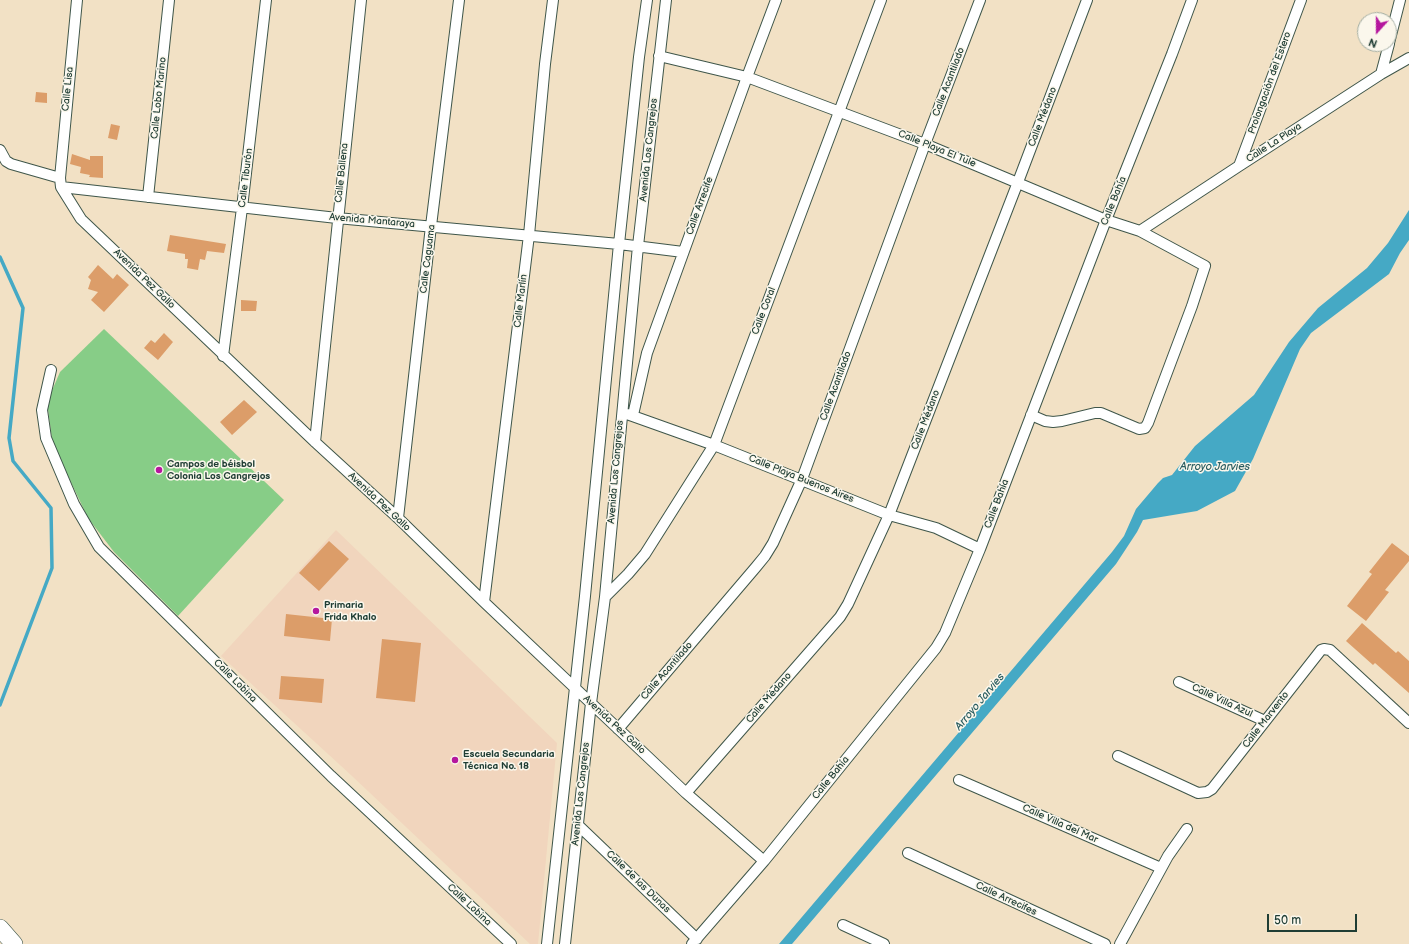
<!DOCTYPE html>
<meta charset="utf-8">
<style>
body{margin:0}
#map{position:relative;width:1409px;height:944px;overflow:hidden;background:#f2e1c5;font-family:"Balsamiq Sans",sans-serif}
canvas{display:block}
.north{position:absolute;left:1357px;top:12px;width:40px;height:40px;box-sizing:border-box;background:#fbf7ec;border:1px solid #a3ada2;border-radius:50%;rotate:201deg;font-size:11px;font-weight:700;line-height:16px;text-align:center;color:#1f3d34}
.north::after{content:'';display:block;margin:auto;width:14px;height:18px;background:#b5179e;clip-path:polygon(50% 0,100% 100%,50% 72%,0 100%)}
.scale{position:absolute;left:1267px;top:914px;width:90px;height:18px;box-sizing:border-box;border:2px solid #1f3d34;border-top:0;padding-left:5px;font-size:12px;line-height:14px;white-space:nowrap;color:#1f3d34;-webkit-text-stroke:3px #fbf7ec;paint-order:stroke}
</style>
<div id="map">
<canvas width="1409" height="944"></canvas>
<div class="north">N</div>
<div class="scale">50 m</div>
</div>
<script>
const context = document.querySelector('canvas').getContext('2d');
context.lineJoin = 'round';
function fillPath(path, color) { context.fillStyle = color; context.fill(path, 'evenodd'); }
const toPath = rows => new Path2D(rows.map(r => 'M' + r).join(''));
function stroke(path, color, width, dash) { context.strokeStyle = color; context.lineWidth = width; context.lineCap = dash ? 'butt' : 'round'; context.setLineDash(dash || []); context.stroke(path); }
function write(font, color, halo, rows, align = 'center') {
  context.font = font + ' "Balsamiq Sans",sans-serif'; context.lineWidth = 3; context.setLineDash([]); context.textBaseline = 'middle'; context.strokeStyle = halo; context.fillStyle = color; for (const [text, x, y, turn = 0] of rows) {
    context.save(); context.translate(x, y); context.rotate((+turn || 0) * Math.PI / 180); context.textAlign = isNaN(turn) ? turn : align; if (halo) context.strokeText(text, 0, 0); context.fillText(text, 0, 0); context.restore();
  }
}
const built = toPath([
 [336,530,557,743,538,944,530,944,352,776,221,656]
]);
const green = toPath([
 [104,329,284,500,178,616,114,552,88,518,57,453,52,439,47,402,60,372]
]);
const water = toPath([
 [1409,210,1409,240,1400,253,1389,274,1311,333,1300,349,1253,459,1235,491,1197,511,1143,520,1137,532,1116,564,792,944,779,944,1112,552,1124,536,1136,509,1158,483,1163,478,1172,475,1195,446,1254,395,1289,342,1318,308,1367,268,1388,243]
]);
const stream = toPath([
 [0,257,23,308,9,438,13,461,51,508,52,568,0,705]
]);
const building = toPath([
 [36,92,47,93,47,103,35,102],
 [111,124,120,126,117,140,108,138],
 [72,154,90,160,90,156,103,156,103,178,89,177,90,175,80,173,81,167,70,164],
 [170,235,226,244,224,253,207,251,205,260,200,259,198,270,187,268,188,259,185,259,185,254,167,251],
 [98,265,113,279,117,274,129,285,104,312,91,300,98,292,88,289,91,280,88,277],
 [241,300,257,301,256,311,241,311],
 [164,333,173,342,158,360,144,348,151,340,155,343],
 [244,400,257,412,232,435,220,422],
 [329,541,349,559,319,591,299,573],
 [1392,543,1409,556,1409,561,1385,590,1389,592,1366,621,1347,606,1372,574,1369,572],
 [286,614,332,619,330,641,284,636],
 [1362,623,1396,653,1398,651,1409,661,1409,693,1375,663,1373,665,1346,641],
 [382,639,421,643,415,702,376,698],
 [281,676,324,679,322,703,279,699]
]);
const minor = toPath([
 [1389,43,1400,0],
 [659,56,747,77,925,144,1106,220,1140,231,1205,266,1192,306,1148,423,1145,428,1139,429,1101,413,1095,413,1062,421,1053,422,1045,421,1031,415],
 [1381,74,1389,44],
 [0,150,6,161,11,164,60,178,61,187,81,219,315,442,398,518,484,602,686,793,764,861],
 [1239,166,1301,0],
 [60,178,77,0],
 [61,187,337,218,619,244,683,252],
 [148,197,169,0],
 [1140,231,1239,166,1381,74,1409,58],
 [223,356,242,208,266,0],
 [51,370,42,410,46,438,74,504,99,547,331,776,511,944],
 [627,414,714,445,889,515,936,528,980,549],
 [633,415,647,353,747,77,776,0],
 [315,442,361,0],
 [398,518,431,226,459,0],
 [605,597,628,574,645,554,714,445,881,0],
 [484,602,529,235,545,64,553,0],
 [1179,682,1265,721],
 [618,729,756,567,765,556,773,543,802,479,925,144,980,0],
 [1118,756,1198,793,1207,792,1212,789,1321,650,1324,649,1330,650,1409,723],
 [959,780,1161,868],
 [686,793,840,617,848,604,889,515,1018,182,1087,0],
 [578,825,697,939],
 [908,853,1105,944],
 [843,925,884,944],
 [547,944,585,596,619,244,639,57,647,0],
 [565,944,591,703,605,597,638,246,666,0],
 [692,944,764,861,936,648,945,633,980,549,1106,220,1172,54,1192,0],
 [1120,944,1168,856,1187,829]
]);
const trunk = toPath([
 [0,928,14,944]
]);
const markers = [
 [159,470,4,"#b5179e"],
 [316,611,4,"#b5179e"],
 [455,760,4,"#b5179e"]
];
const streetNames = [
 ["Calle Acantilado",949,82,-69],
 ["Prolongación del Estero",1270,83,-70],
 ["Calle Lisa",68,89,-84],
 ["Calle Lobo Marino",159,98,-84],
 ["Calle Médano",1043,117,-69],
 ["Calle La Playa",1274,143,-33],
 ["Calle Playa El Tule",937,149,22],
 ["Avenida Los Cangrejos",649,150,-84],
 ["Calle Ballena",342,173,-84],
 ["Calle Tiburón",246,178,-83],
 ["Calle Bahía",1114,201,-68],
 ["Calle Arrecife",700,206,-70],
 ["Avenida Mantaraya",372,221,5],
 ["Calle Caguama",428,259,-83],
 ["Avenida Pez Gallo",144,279,44],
 ["Calle Marlín",521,301,-83],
 ["Calle Coral",764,311,-69],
 ["Calle Acantilado",836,386,-70],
 ["Calle Médano",926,420,-69],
 ["Avenida Los Cangrejos",616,472,-85],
 ["Calle Playa Buenos Aires",801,479,22],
 ["Avenida Pez Gallo",379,502,43],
 ["Calle Bahía",997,504,-69],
 ["Calle Acantilado",667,671,-49],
 ["Calle Lobina",235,681,45],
 ["Calle Médano",769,698,-49],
 ["Calle Villa Azul",1222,701,25],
 ["Calle Marvento",1266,720,-52],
 ["Avenida Pez Gallo",614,725,43],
 ["Calle Bahía",831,778,-51],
 ["Avenida Los Cangrejos",581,794,-84],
 ["Calle Villa del Mar",1060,824,24],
 ["Calle de las Dunas",638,882,44],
 ["Calle Arrecifes",1006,899,25],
 ["Calle Lobina",469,905,43]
];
const poiNames = [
 ["Campos de béisbol",167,464],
 ["Colonia Los Cangrejos",167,476],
 ["Primaria",324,605],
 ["Frida Khalo",324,617],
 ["Escuela Secundaria",463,754],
 ["Técnica No. 18",463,766]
];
const waterNames = [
 ["Arroyo Jarvies",1215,467],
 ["Arroyo Jarvies",980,702,-50]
];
fillPath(built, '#f1d5bd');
fillPath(green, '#87cd87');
fillPath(water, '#45a9c5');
stroke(stream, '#45a9c5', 3.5);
fillPath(building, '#dc9d69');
stroke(minor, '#3f564a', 12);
stroke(trunk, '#3f564a', 18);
stroke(minor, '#fff', 10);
stroke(trunk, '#fff', 17);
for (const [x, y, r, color] of markers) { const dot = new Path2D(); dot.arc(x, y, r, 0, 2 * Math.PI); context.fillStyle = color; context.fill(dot); stroke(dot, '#fbf7ec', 1.5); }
write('10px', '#1f3d34', '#fbf7ec', streetNames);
write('bold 10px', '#1f3d34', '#fbf7ec', poiNames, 'left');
write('italic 11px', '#2a5d60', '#fbf7ec', waterNames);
</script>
